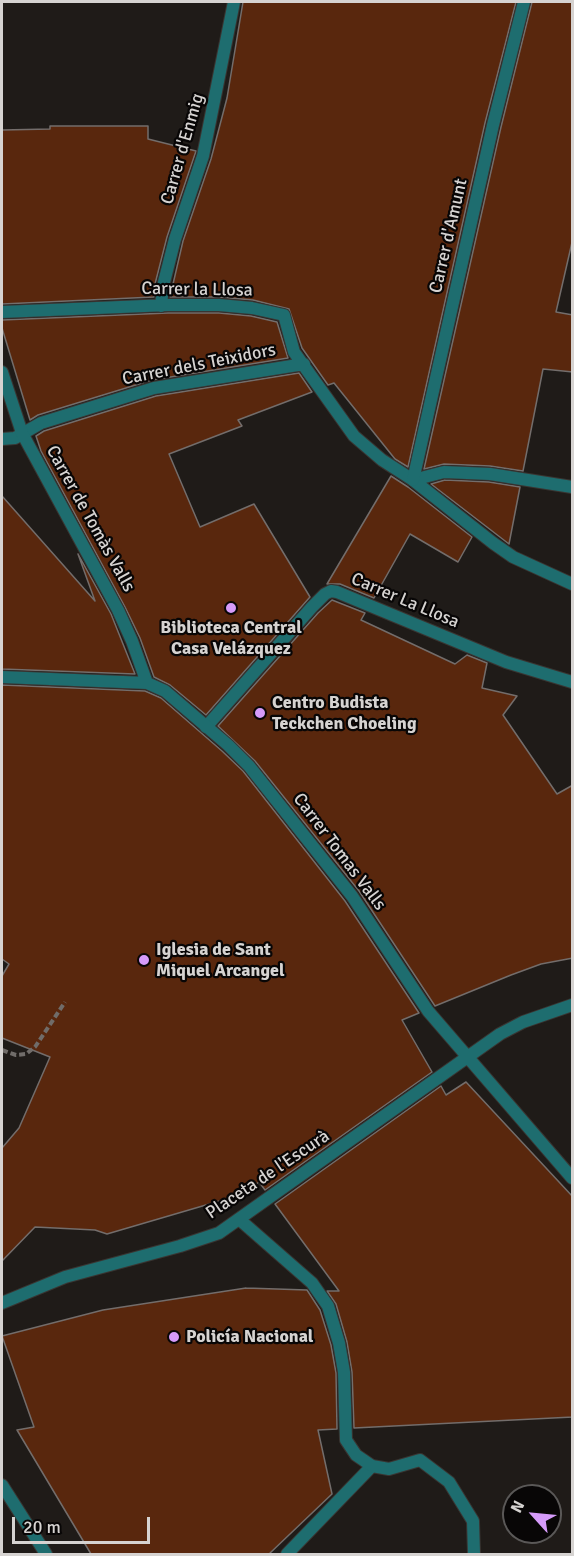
<!DOCTYPE html>
<meta charset="utf-8">
<style>
body{margin:0}
#map{position:relative;width:574px;height:1556px;overflow:hidden;background:#1f1b18;font-family:Signika,sans-serif}
canvas{display:block}
.frame{position:absolute;inset:0;border:3px solid #d6d3d1;pointer-events:none}
.north{position:absolute;left:502px;top:1484px;width:60px;height:60px;box-sizing:border-box;background:#080606;border:2px solid #5a5857;border-radius:50%;rotate:297deg;font-size:16px;font-weight:700;line-height:24px;text-align:center;color:#d6d3d1}
.north::after{content:'';display:block;margin:auto;width:21px;height:27px;background:#d69bfa;clip-path:polygon(50% 0,100% 100%,50% 72%,0 100%)}
.scale{position:absolute;left:12px;top:1517px;width:138px;height:27px;box-sizing:border-box;border:3px solid #d6d3d1;border-top:0;padding-left:8px;font-size:18px;line-height:21px;white-space:nowrap;color:#d6d3d1;-webkit-text-stroke:4px #080606;paint-order:stroke}
</style>
<div id="map">
<canvas width="574" height="1556"></canvas>
<div class="frame"></div>
<div class="north">N</div>
<div class="scale">20 m</div>
</div>
<script>
const context = document.querySelector('canvas').getContext('2d');
context.lineJoin = 'round';
function fillPath(path, color) { context.fillStyle = color; context.fill(path, 'evenodd'); }
const toPath = rows => new Path2D(rows.map(r => 'M' + r).join(''));
function stroke(path, color, width, dash) { context.strokeStyle = color; context.lineWidth = width; context.lineCap = dash ? 'butt' : 'round'; context.setLineDash(dash || []); context.stroke(path); }
function write(font, color, halo, rows, align = 'center') {
  context.font = font + ' Signika,sans-serif'; context.lineWidth = 4.5; context.setLineDash([]); context.textBaseline = 'middle'; context.strokeStyle = halo; context.fillStyle = color; for (const [text, x, y, turn = 0] of rows) {
    context.save(); context.translate(x, y); context.rotate((+turn || 0) * Math.PI / 180); context.textAlign = isNaN(turn) ? turn : align; if (halo) context.strokeText(text, 0, 0); context.fillText(text, 0, 0); context.restore();
  }
}
const building = toPath([
 [243,2,516,2,485,123,408,467,395,459,334,383,328,385,302,348,289,309,253,300,219,297,170,297,183,241,211,159,227,98,243,2],
 [532,2,573,2,573,238,556,312,573,315,573,372,543,369,523,471,490,466,444,464,424,469,501,127,532,2],
 [50,126,148,126,148,139,196,151,167,237,155,284,154,297,2,304,2,130,50,129,50,126],
 [168,313,219,313,251,316,277,322,288,358,152,380,38,415,30,420,2,328,2,320,168,313],
 [299,373,312,392,238,420,242,426,169,454,200,527,254,504,310,597,206,715,170,685,154,677,140,638,125,607,41,451,36,436,44,431,156,396,299,373],
 [391,476,408,487,472,537,458,562,410,534,374,598,340,584,327,584,391,476],
 [445,480,489,482,520,487,509,544,431,484,445,480],
 [2,496,95,601,78,554,111,614,135,674,2,669,2,496],
 [332,600,365,613,361,620,455,664,467,655,487,663,482,688,517,696,503,715,557,794,573,785,573,958,541,964,511,975,435,1006,359,891,255,761,218,726,318,613,332,600],
 [2,685,145,691,161,698,222,751,243,771,345,901,419,1013,402,1020,432,1072,265,1190,259,1182,240,1195,107,1234,95,1230,35,1227,2,1261,2,1148,19,1128,50,1057,2,1038,2,976,9,964,2,959,2,685],
 [466,1082,573,1197,573,1417,354,1428,352,1372,347,1342,336,1304,327,1291,339,1291,275,1204,441,1086,446,1095,466,1082],
 [246,1288,307,1290,320,1310,331,1345,336,1373,337,1429,318,1430,332,1494,269,1554,91,1554,17,1430,34,1427,2,1336,103,1310,246,1288]
]);
const path = toPath([
 [2,1050,16,1055,26,1054,35,1047,65,1002]
]);
const service = toPath([
 [161,306,163,286,175,239,203,156,234,2],
 [2,312,168,305,219,305,252,308,284,315,294,352,354,436,382,460,413,480,493,543,513,557,572,584],
 [2,439,15,438,41,423,154,388,304,364],
 [413,480,444,472,490,474,572,487],
 [206,727,312,607,325,594,331,591,337,592,506,662,572,682]
]);
const pedestrian = toPath([
 [287,1554,372,1466]
]);
const minor = toPath([
 [2,372,22,433,118,610,132,641,147,683],
 [413,480,493,125,524,2],
 [2,677,147,683,165,691,228,745,249,766,352,896,428,1011,572,1178],
 [240,1220,312,1283,328,1306,339,1343,344,1372,346,1440,356,1455,372,1466,389,1469,420,1460,449,1482,473,1521,474,1554],
 [2,1303,65,1277,180,1246,219,1233,500,1034,523,1022,572,1005],
 [2,1485,46,1554]
]);
const markers = [
 [231,608,6,"#d69bfa"],
 [260,713,6,"#d69bfa"],
 [144,960,6,"#d69bfa"],
 [174,1337,6,"#d69bfa"]
];
const streetNames = [
 ["Carrer d'Enmig",183,149,-74],
 ["Carrer d'Amunt",449,236,-77],
 ["Carrer la Llosa",197,290,1],
 ["Carrer dels Teixidors",199,365,-11],
 ["Carrer de Tomàs Valls",90,519,61],
 ["Carrer La Llosa",405,601,23],
 ["Carrer Tomas Valls",339,852,53],
 ["Placeta de l'Escurà",268,1175,-34]
];
const poiNames = [
 ["Biblioteca Central",231,628,"center"],
 ["Casa Velázquez",231,649,"center"],
 ["Centro Budista",272,703],
 ["Teckchen Choeling",272,724],
 ["Iglesia de Sant",156,950],
 ["Miquel Arcangel",156,971],
 ["Policía Nacional",186,1337]
];
fillPath(building, '#59270d');
stroke(building, '#736d6b', 1.5);
stroke(service, '#393532', 14);
stroke(pedestrian, '#393532', 14);
stroke(minor, '#393532', 14);
stroke(path, '#706c69', 4, [6, 3]);
stroke(service, '#1e6d6f', 12);
stroke(pedestrian, '#1e6d6f', 12);
stroke(minor, '#1e6d6f', 12);
for (const [x, y, r, color] of markers) { const dot = new Path2D(); dot.arc(x, y, r, 0, 2 * Math.PI); context.fillStyle = color; context.fill(dot); stroke(dot, '#080606', 2); }
write('18px', '#d6d3d1', '#080606', streetNames);
write('bold 18px', '#d6d3d1', '#080606', poiNames, 'left');
</script>
